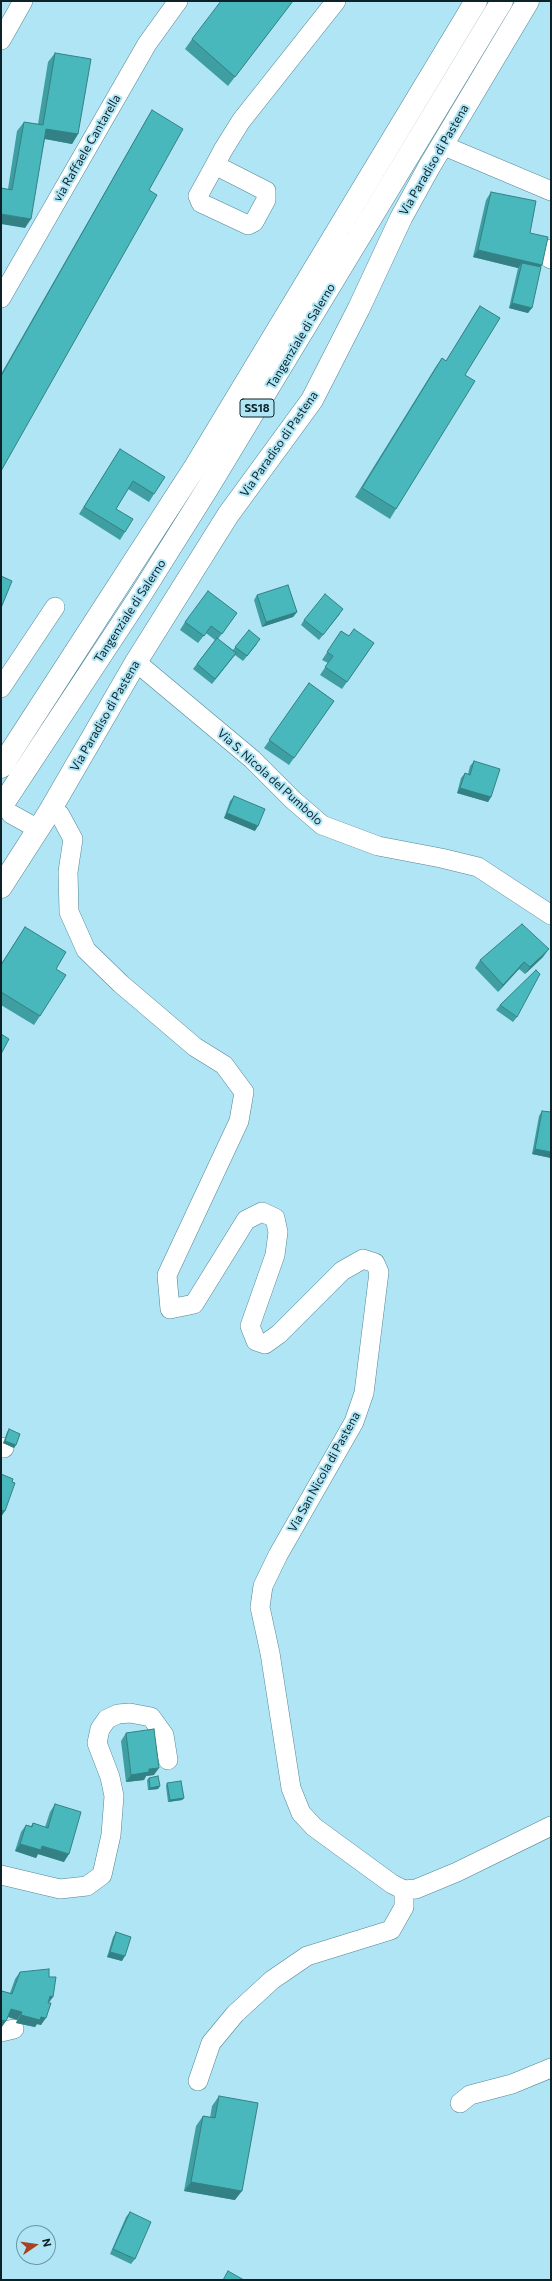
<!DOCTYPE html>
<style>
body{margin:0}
#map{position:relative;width:552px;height:2281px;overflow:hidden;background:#afe5f5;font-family:Commissioner,sans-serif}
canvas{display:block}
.frame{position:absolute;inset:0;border:2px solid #0c2228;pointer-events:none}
.north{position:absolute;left:16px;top:2225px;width:40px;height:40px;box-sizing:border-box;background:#afe5f5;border:1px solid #6e97a3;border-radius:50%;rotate:77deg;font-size:11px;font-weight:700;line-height:16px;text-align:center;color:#0c2228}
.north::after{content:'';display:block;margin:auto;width:14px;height:18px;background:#a9421e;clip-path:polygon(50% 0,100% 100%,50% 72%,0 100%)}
</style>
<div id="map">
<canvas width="552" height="2281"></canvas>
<div class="frame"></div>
<div class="north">N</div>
</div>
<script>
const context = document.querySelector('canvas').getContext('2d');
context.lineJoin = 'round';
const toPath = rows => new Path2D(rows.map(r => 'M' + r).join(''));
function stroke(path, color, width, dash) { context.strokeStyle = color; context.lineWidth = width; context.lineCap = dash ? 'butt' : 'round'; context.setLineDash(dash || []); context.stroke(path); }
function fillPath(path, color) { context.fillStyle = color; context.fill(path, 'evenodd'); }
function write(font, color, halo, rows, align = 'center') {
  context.font = font + ' Commissioner,sans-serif'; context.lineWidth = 4; context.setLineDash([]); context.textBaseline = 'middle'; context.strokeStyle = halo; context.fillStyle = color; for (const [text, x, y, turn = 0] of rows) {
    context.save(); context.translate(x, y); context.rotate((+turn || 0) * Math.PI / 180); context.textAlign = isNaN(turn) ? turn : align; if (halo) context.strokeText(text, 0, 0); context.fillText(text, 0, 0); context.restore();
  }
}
const minor = toPath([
 [1,40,23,1],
 [442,145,551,191],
 [215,165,266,191,266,200,254,222,248,225,201,203,198,196,215,165,223,150,241,121,336,1],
 [551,249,549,258,551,259],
 [1,298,147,44,178,1],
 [136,662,252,759,293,800,322,825,378,846,441,858,478,867,551,915],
 [1,688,55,607],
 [11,814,38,829],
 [48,814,60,815,73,839,68,872,69,912,86,950,121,984,195,1047,224,1065,244,1092,239,1121,167,1275,170,1309,194,1304,246,1220,262,1212,275,1218,278,1232,275,1255,250,1326,256,1341,265,1344,279,1334,342,1271,363,1259,375,1263,379,1272,364,1393,354,1422,278,1555,263,1586,260,1607,270,1653,291,1788,301,1813,314,1827,392,1884,404,1890,416,1889,457,1872,551,1826],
 [1,1447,4,1448],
 [1,1875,60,1889,87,1886,102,1875,111,1835,114,1796,110,1777,97,1743,100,1729,107,1719,118,1714,130,1713,151,1717,164,1735,168,1760],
 [1,2032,14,2029],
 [198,2081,211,2043,235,2014,272,1980,307,1956,391,1930,404,1907,404,1890],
 [460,2103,470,2095,512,2084,551,2068]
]);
const tertiary = toPath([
 [1,887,48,814,136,662,228,515,312,400,359,308,401,218,429,167,528,1]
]);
const trunk = toPath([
 [1,767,195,467,476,1],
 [1,807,140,596,209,486,502,1]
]);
const wall = toPath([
 [293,1,228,86,185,49,192,39],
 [55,53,78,134,72,144,45,139,25,228,8,189,17,131,24,122,38,124,48,62],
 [152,110,149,190,1,471,1,374,146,120],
 [491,192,530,233,542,265,541,267,528,313,509,308,518,268,473,257,486,200],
 [480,306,465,375,396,509,390,519,355,497,435,368,442,358,446,361,474,315],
 [120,449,154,494,149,502,128,489,116,509,125,532,120,540,79,514],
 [257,595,297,612,293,617,262,627,254,600],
 [237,613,218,639,233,650,249,630,257,644,243,661,235,655,212,684,193,669,215,640,206,633,198,643,180,630,185,622],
 [340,614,319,640,301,625,304,620],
 [341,631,349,636,374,643,342,689,320,675,328,663,322,660],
 [309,683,334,701,289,765,264,748],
 [474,761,491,797,488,802,457,793,461,778,465,773,468,774,470,766],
 [234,796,255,831,224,818,230,801],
 [25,927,56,969,40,1016,34,1025,1,1005,1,964],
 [543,957,525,974,519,969,498,992,475,968,480,960],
 [500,1005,517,1017,513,1022,496,1010],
 [542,1111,551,1158,532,1154,539,1116],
 [9,1429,16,1445,14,1448,3,1443,7,1432],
 [126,1733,154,1775,146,1776,144,1780,126,1782,121,1741],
 [149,1778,160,1786,158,1789,148,1790,147,1780],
 [167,1783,184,1798,182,1800,168,1802,166,1786],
 [55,1804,64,1862,38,1854,36,1858,15,1851,21,1832,26,1825,31,1826,33,1823,45,1827,50,1812],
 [116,1932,122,1961,107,1957,113,1937],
 [20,1972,49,2003,41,2025,37,2024,35,2027,16,2023,17,2020,8,2017,6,2021,1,2028,1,1992,2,1991,10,1993,15,1979],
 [219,2096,235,2200,184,2191,196,2126,203,2116,210,2118,212,2106],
 [130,2212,135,2259,131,2264,110,2254,126,2217]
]);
const shadedWall = toPath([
 [46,129,78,134,72,144,40,138],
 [1,214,31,219,25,228,1,224],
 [478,250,542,265,537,272,522,263,518,268,473,257],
 [512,303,532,308,528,313,509,308],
 [297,612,293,617,262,627,266,622],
 [460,788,491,797,488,802,457,793],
 [227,813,258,826,255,831,224,818],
 [549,949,543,957,525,974,530,967],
 [524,962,519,969,498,992,503,985],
 [535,1149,551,1152,551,1158,532,1154],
 [5,1441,16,1445,14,1448,3,1443],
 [1,1510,5,1511,1,1517],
 [159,1768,154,1775,146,1776,144,1780,126,1782,131,1775,149,1769],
 [160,1786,158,1789,148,1790,150,1788],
 [184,1798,182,1800,168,1802,170,1800],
 [20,1844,42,1846,69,1854,64,1862,38,1854,36,1858,15,1851],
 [110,1952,125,1956,122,1961,107,1957],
 [50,1996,53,1997,48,2004],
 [11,2009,22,2012,17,2020,6,2016],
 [21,2015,41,2017,46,2018,41,2025,37,2024,35,2027,16,2023],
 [1,2020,6,2021,1,2028],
 [191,2182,242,2191,235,2200,184,2191]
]);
const building = toPath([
 [221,1,293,1,235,77,192,39,221,1],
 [55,53,91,59,78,134,46,129,31,219,1,214,1,188,12,190,24,122,43,125,55,53],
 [152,110,183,129,149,190,157,195,1,471,1,376,152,110],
 [491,192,536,201,530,233,548,237,542,265,478,250,491,192],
 [522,263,541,267,532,308,512,303,522,263],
 [480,306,500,318,465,375,475,381,396,509,362,488,442,358,446,361,480,306],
 [120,449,165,477,154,494,133,481,116,509,133,519,125,532,84,507,120,449],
 [1,576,12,581,1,608,1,576],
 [288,585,297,612,266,622,257,595,288,585],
 [208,591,237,613,222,634,211,626,204,636,185,622,208,591],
 [325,594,343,609,323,635,304,620,325,594],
 [354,629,374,643,347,682,325,667,333,656,327,652,341,631,349,636,354,629],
 [249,630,260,639,247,656,235,647,249,630],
 [217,638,236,653,215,679,197,664,217,638],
 [309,683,334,701,294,758,269,740,309,683],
 [474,761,500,769,491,797,460,788,465,773,470,775,474,761],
 [234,796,265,809,258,826,227,813,234,796],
 [522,924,549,949,530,967,524,962,503,985,480,960,522,924],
 [25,927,66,952,56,969,66,975,40,1016,1,992,1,965,25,927],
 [536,970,540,974,517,1017,500,1005,536,970],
 [1,1034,9,1039,1,1054,1,1034],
 [542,1111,551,1112,551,1152,535,1149,542,1111],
 [9,1429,20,1434,16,1445,5,1441,9,1429],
 [1,1474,13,1479,12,1482,15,1483,5,1511,1,1510,1,1474],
 [154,1729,159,1768,149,1769,149,1772,131,1775,126,1733,154,1729],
 [158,1776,160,1786,150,1788,149,1778,158,1776],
 [181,1781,184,1798,170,1800,167,1783,181,1781],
 [55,1804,81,1812,69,1854,42,1846,41,1850,20,1844,26,1825,32,1827,33,1823,48,1828,55,1804],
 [116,1932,131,1937,125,1956,110,1952,116,1932],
 [49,1969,49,1977,56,1977,53,1997,50,1996,48,2003,51,2003,46,2018,41,2017,40,2020,21,2015,22,2012,11,2009,6,2021,1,2020,1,1994,2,1991,12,1994,20,1972,49,1969],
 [219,2096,258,2103,242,2191,191,2182,203,2116,215,2118,219,2096],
 [130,2212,151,2222,135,2259,113,2249,130,2212],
 [228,2271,244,2280,223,2280,228,2271]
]);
const shields = [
 [257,408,34]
];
const shieldNames = [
 ["SS18",257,408]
];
const streetNames = [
 ["via Raffaele Cantarella",87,148,-60],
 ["Via Paradiso di Pastena",434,160,-60],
 ["Tangenziale di Salerno",301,336,-59],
 ["Via Paradiso di Pastena",279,444,-55],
 ["Tangenziale di Salerno",130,611,-57],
 ["Via Paradiso di Pastena",105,716,-60],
 ["Via S. Nicola del Pumbolo",270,777,42],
 ["Via San Nicola di Pastena",324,1472,-61]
];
stroke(minor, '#518594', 20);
stroke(tertiary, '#518594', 23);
stroke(trunk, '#518594', 23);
stroke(minor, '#fff', 19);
stroke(tertiary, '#fff', 22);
stroke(trunk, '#fff', 22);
fillPath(wall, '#3f9ea2');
fillPath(shadedWall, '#338184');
fillPath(building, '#49b8bc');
stroke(building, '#338184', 1);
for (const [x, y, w] of shields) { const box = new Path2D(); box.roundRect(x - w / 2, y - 9, w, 18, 3); context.fillStyle = '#afe5f5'; context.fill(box); stroke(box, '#0c2228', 1); }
write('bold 11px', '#0c2228', null, shieldNames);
write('12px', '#0c2228', '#afe5f5', streetNames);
</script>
